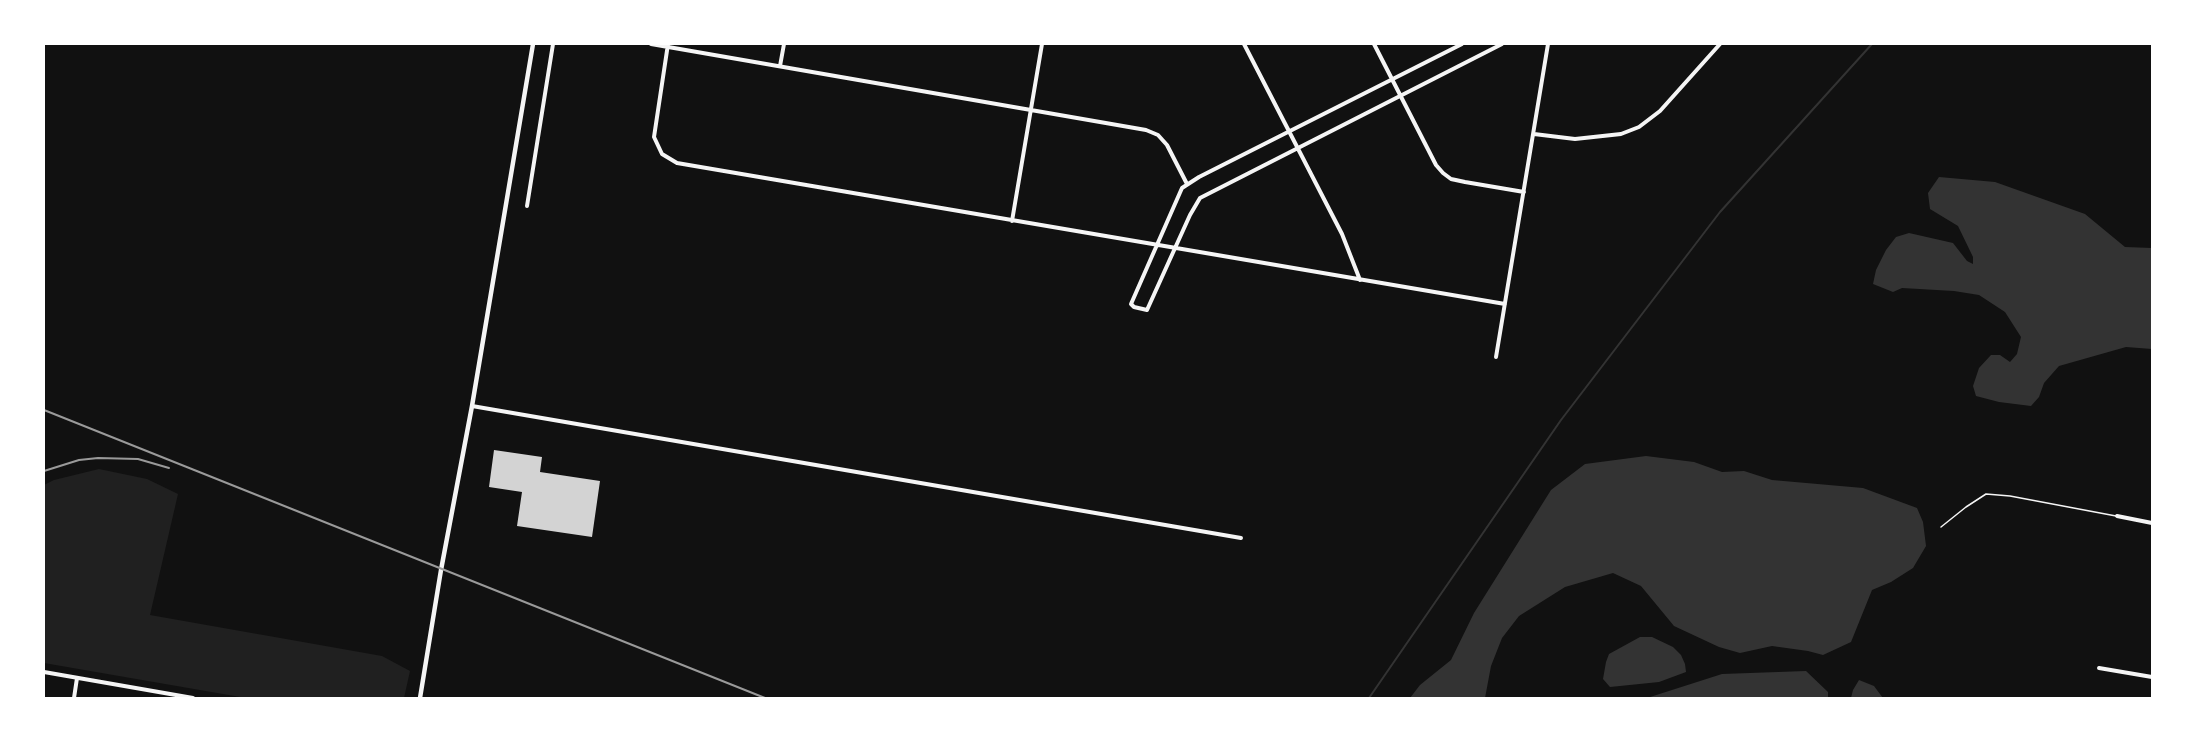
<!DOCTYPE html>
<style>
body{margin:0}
#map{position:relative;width:2196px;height:742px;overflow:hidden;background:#111;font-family:"Open Sans",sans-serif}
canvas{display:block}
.frame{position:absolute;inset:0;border:45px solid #fff;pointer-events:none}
</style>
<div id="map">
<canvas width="2196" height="742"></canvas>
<div class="frame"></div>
</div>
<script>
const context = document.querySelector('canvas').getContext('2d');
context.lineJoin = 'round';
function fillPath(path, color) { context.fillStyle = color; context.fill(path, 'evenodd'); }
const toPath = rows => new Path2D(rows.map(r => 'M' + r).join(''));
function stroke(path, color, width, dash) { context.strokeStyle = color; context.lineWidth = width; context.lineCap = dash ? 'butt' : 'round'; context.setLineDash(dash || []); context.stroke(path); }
const green = toPath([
 [99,469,147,479,178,494,150,615,382,656,410,671,404,698,246,698,44,663,44,485,54,480]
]);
const water = toPath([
 [1939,177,1995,182,2085,214,2125,247,2152,248,2152,349,2126,347,2059,366,2044,383,2039,397,2031,406,1999,402,1976,396,1973,386,1979,368,1991,355,2000,355,2010,362,2017,354,2021,337,2005,312,1979,295,1954,291,1902,288,1893,292,1873,284,1876,270,1886,250,1896,237,1909,233,1953,243,1967,261,1973,264,1973,257,1958,226,1930,209,1928,193],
 [1646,456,1694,462,1722,472,1744,471,1772,480,1863,488,1917,508,1923,522,1926,546,1913,568,1891,582,1872,590,1851,642,1823,655,1808,651,1772,646,1740,653,1719,647,1674,626,1641,586,1613,573,1565,587,1519,616,1502,638,1491,666,1485,698,1410,698,1420,685,1451,660,1474,613,1551,490,1585,464],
 [1640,637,1652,637,1673,647,1681,655,1685,664,1686,672,1659,682,1610,687,1603,679,1606,662,1609,654],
 [1806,671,1828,692,1828,698,1647,698,1722,674],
 [1859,680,1874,686,1883,698,1851,698,1853,690]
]);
const stream = toPath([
 [1369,698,1561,420,1720,212,1872,44]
]);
const building = toPath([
 [494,450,542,457,540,472,600,481,592,537,517,526,522,492,489,487]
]);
const service = toPath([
 [1941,527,1966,507,1986,494,2010,496,2116,516]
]);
const minor = toPath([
 [651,44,1146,130,1158,135,1167,145,1187,184],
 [668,44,654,137,662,154,677,163,1505,304],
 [1244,44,1342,234,1360,280],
 [1374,44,1436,165,1443,173,1451,179,1465,182,1524,192],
 [1462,44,1199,177,1182,188,1131,304,1134,307,1147,310,1190,215,1200,198,1502,44],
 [780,66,784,44],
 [1534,134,1575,139,1621,134,1639,127,1660,111,1720,44],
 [527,206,553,44],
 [1012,221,1042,44],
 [1496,357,1548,44],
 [472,406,1241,538],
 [2117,516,2152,523],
 [2099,668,2152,677],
 [44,672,193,698],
 [74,698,77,678]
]);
const tertiary = toPath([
 [420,698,441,570,472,406,533,44]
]);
const rail = toPath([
 [44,410,765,698],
 [44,471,79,460,98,458,138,459,169,468]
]);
fillPath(green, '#202020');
fillPath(water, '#333');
stroke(stream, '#333', 2);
fillPath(building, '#d3d3d3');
stroke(service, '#f5f5f5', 1.5);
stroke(minor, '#f5f5f5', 4);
stroke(tertiary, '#f5f5f5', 4.5);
stroke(rail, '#9a9a9a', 2);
</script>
